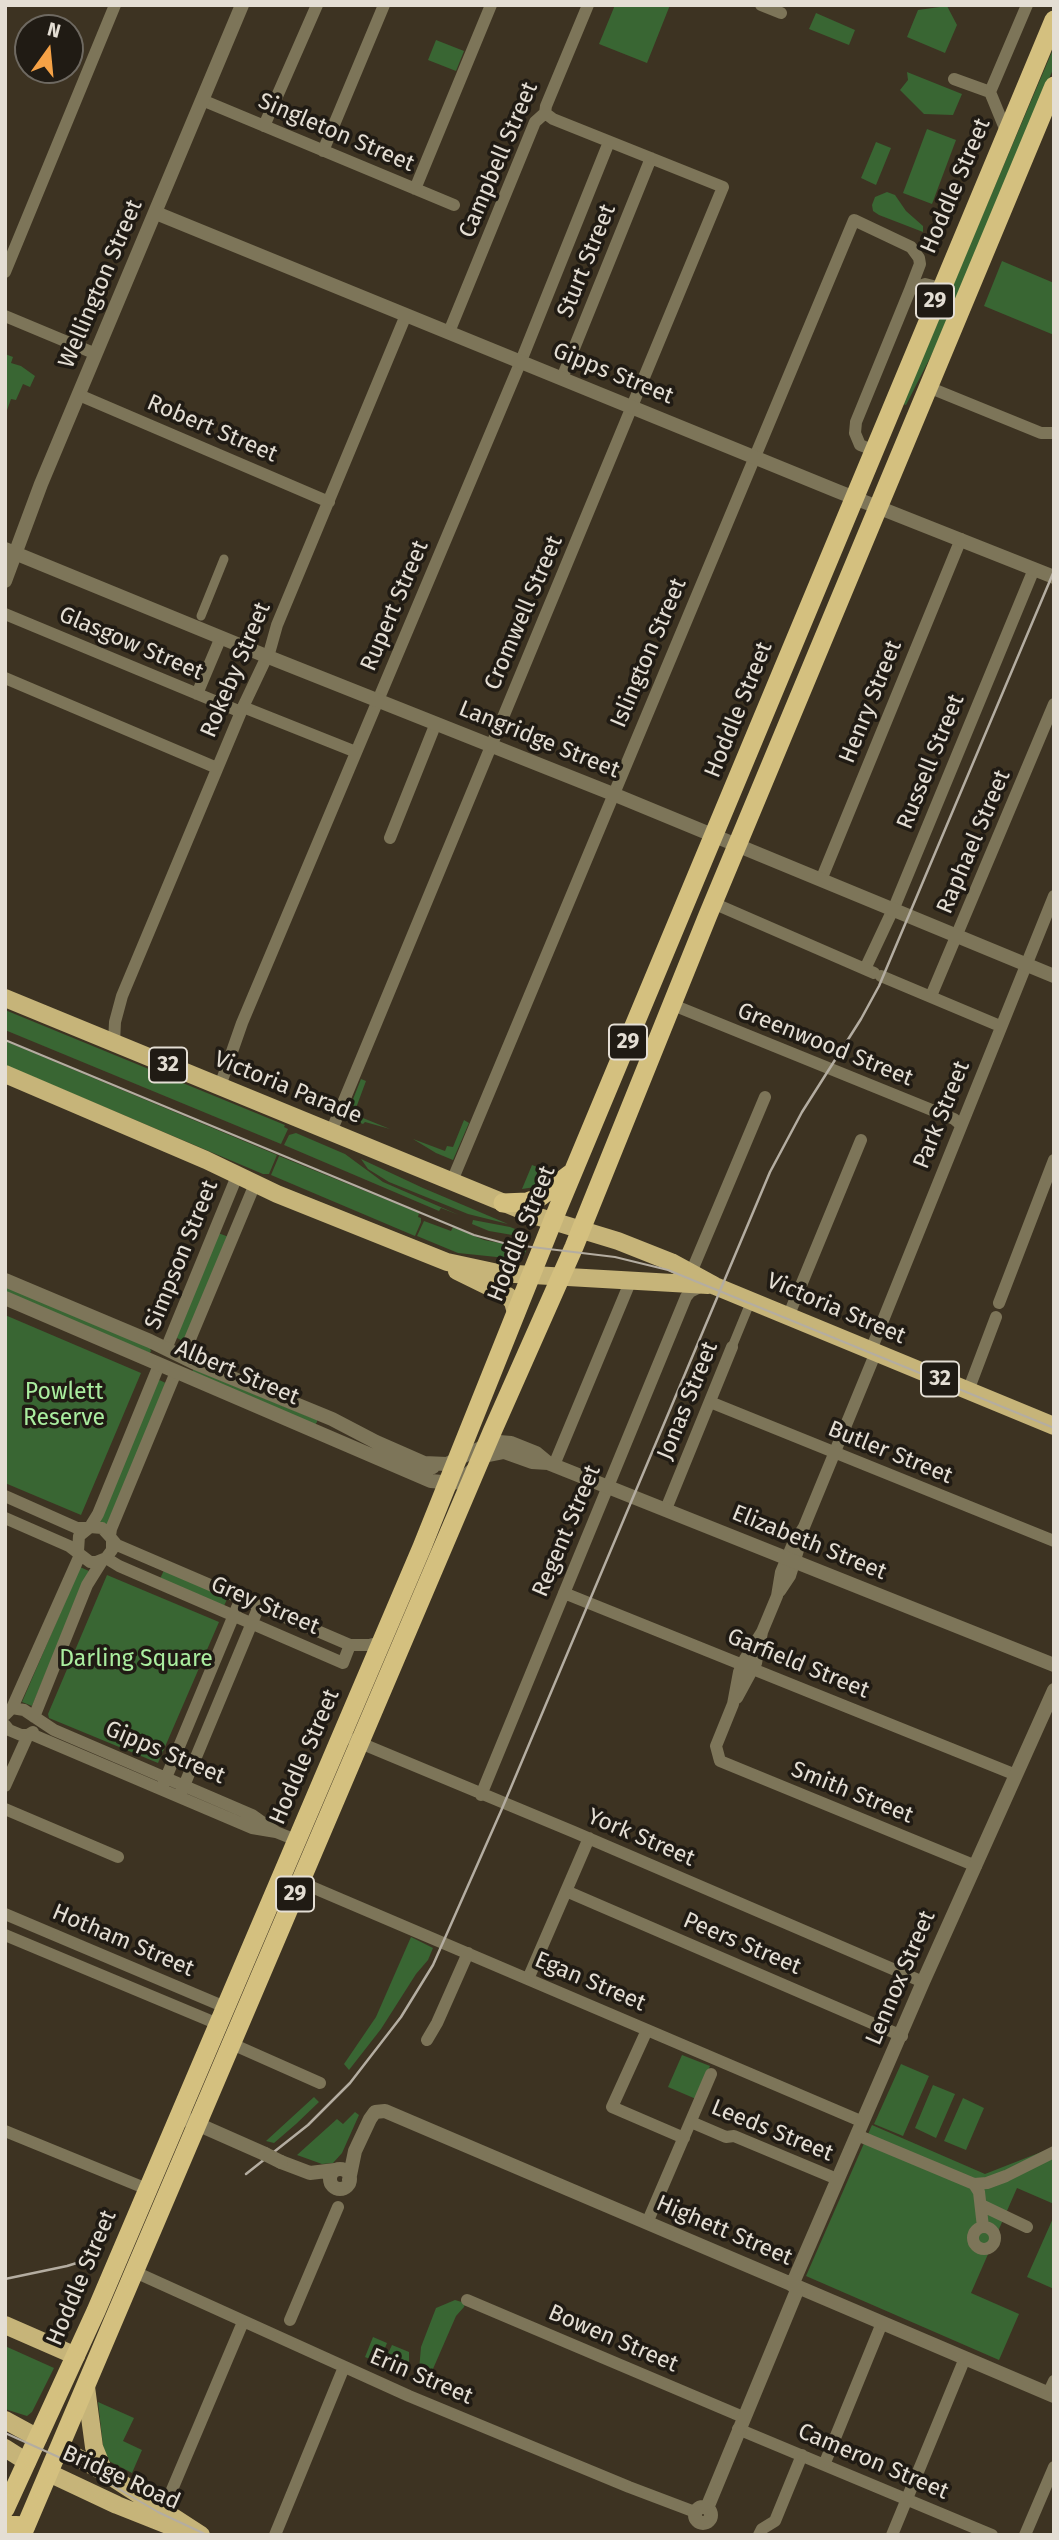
<!DOCTYPE html>
<style>
body{margin:0}
#map{position:relative;width:1059px;height:2540px;overflow:hidden;background:#3d3322;font-family:"Fira Sans",sans-serif}
canvas{display:block}
.frame{position:absolute;inset:0;border:7px solid #e4ded4;pointer-events:none}
.north{position:absolute;left:14px;top:14px;width:70px;height:70px;box-sizing:border-box;background:#201b14;border:2px solid #6e6961;border-radius:50%;rotate:15deg;font-size:19px;font-weight:700;line-height:28px;text-align:center;color:#e4ded4}
.north::after{content:'';display:block;margin:auto;width:24px;height:32px;background:#f6a246;clip-path:polygon(50% 0,100% 100%,50% 72%,0 100%)}
</style>
<div id="map">
<canvas width="1059" height="2540"></canvas>
<div class="frame"></div>
<div class="north">N</div>
</div>
<script>
const context = document.querySelector('canvas').getContext('2d');
context.lineJoin = 'round';
function fillPath(path, color) { context.fillStyle = color; context.fill(path, 'evenodd'); }
const toPath = rows => new Path2D(rows.map(r => 'M' + r).join(''));
function stroke(path, color, width, dash) { context.strokeStyle = color; context.lineWidth = width; context.lineCap = dash ? 'butt' : 'round'; context.setLineDash(dash || []); context.stroke(path); }
function write(font, color, halo, rows, align = 'center') {
  context.font = font + ' "Fira Sans",sans-serif'; context.lineWidth = 7; context.setLineDash([]); context.textBaseline = 'middle'; context.strokeStyle = halo; context.fillStyle = color; for (const [text, x, y, turn = 0] of rows) {
    context.save(); context.translate(x, y); context.rotate((+turn || 0) * Math.PI / 180); context.textAlign = isNaN(turn) ? turn : align; if (halo) context.strokeText(text, 0, 0); context.fillText(text, 0, 0); context.restore();
  }
}
const green = toPath([
 [615,5,670,5,647,63,599,44],
 [947,6,957,25,945,53,907,37,918,10],
 [816,13,855,30,849,45,809,29],
 [436,40,464,51,456,71,428,60],
 [1054,47,1054,67,954,305,946,301],
 [907,72,962,94,953,115,924,114,900,90,908,80],
 [927,129,956,140,932,204,903,193],
 [876,142,891,148,876,185,861,178],
 [887,192,895,195,906,211,923,226,923,232,879,215,873,211,872,205,875,197],
 [1002,261,1054,283,1054,335,984,306],
 [941,314,948,317,936,346,906,405,903,404],
 [5,354,13,357,11,363,21,366,35,376,30,387,23,384,16,400,11,399,6,413],
 [5,1010,285,1125,284,1127,288,1129,281,1144,5,1030],
 [5,1041,277,1155,269,1174,263,1174,5,1065],
 [361,1079,366,1081,356,1108,360,1110,358,1116,390,1129,365,1122,363,1124,346,1117],
 [464,1120,469,1123,453,1160,436,1153,413,1139,445,1151,447,1146,453,1147],
 [296,1133,345,1154,383,1182,459,1215,441,1208,439,1211,284,1145,289,1135],
 [279,1156,419,1213,418,1217,421,1218,421,1222,415,1236,271,1175],
 [361,1159,423,1188,508,1224,468,1214,389,1182,368,1169],
 [532,1165,550,1172,545,1181,535,1187,522,1189],
 [473,1220,510,1227,528,1234,530,1238,489,1231,472,1224],
 [424,1221,451,1231,453,1227,484,1240,525,1248,526,1251,523,1257,516,1259,458,1253,417,1236],
 [218,1233,229,1237,185,1342,175,1337],
 [5,1285,149,1346,151,1351,150,1353,5,1294],
 [5,1315,141,1373,81,1515,5,1483],
 [193,1369,317,1420,317,1422,315,1425,192,1374],
 [157,1379,168,1384,108,1525,98,1521],
 [80,1567,89,1571,32,1706,22,1702],
 [164,1570,228,1597,224,1606,160,1579],
 [107,1575,219,1622,158,1763,49,1718,48,1714],
 [411,1937,433,1948,428,1960,416,1974,381,2029,349,2070,344,2064,376,2017],
 [682,2055,710,2066,696,2099,668,2087],
 [901,2064,929,2076,903,2136,874,2124],
 [933,2085,955,2094,936,2138,915,2128],
 [314,2097,319,2102,296,2124,274,2143,266,2141],
 [963,2098,984,2108,966,2150,944,2141],
 [355,2112,359,2115,342,2153,333,2163,322,2164,297,2155,337,2119,343,2124],
 [872,2125,985,2174,1054,2147,1054,2204,1017,2188,971,2293,1019,2314,999,2360,806,2276],
 [1054,2216,1054,2289,1027,2277],
 [455,2300,465,2303,464,2307,456,2316,426,2385,418,2382,421,2347,436,2308],
 [373,2337,387,2343,379,2363,365,2357],
 [392,2345,409,2352,409,2366,406,2376,382,2366],
 [5,2346,54,2368,32,2412,27,2416,5,2409],
 [98,2402,134,2418,123,2441,142,2450,132,2473,107,2460,104,2454]
]);
const pedestrian = toPath([
 [201,616,224,559],
 [732,1347,748,1308]
]);
const minor = toPath([
 [761,5,781,13],
 [954,79,990,92,1006,131],
 [990,92,1027,5],
 [202,100,454,205],
 [264,126,317,5],
 [323,151,384,5],
 [415,189,491,5],
 [5,272,115,5],
 [910,290,925,284,941,288],
 [5,316,96,354],
 [449,332,535,122,545,113,546,106,588,5],
 [562,378,651,158],
 [928,387,1041,433,1054,433],
 [79,395,329,502],
 [5,614,241,712],
 [5,678,217,768],
 [197,694,221,637],
 [243,707,356,752],
 [390,838,436,723],
 [821,880,961,539],
 [713,903,874,973],
 [865,969,896,903,1034,569],
 [881,976,1000,1026],
 [931,996,1054,704],
 [673,1005,954,1119,961,1125],
 [114,1043,115,1022,122,996,243,707,270,650,277,625,406,315],
 [220,1086,242,1023,521,361,609,142],
 [331,1132,723,187,553,119,545,113],
 [452,1181,854,220,911,247,919,258,920,264,910,290,856,422,855,433,860,445,873,450],
 [693,1268,765,1097],
 [999,1303,1054,1160],
 [790,1312,861,1140],
 [166,1349,237,1176],
 [871,1350,1054,896],
 [183,1356,255,1184],
 [968,1391,996,1317],
 [710,1402,1054,1541],
 [554,1465,631,1280],
 [5,1496,77,1528,87,1528],
 [666,1509,732,1347],
 [5,1518,69,1546,90,1562,96,1562,106,1558,112,1550,112,1539,102,1528,90,1527,79,1536,78,1551],
 [90,1527,98,1514,159,1365],
 [110,1536,111,1529,176,1372],
 [112,1539,117,1545,350,1645,369,1645,381,1642],
 [106,1558,119,1566,343,1663,350,1645],
 [780,1591,790,1576,803,1534],
 [564,1593,1016,1775],
 [762,1632,745,1659,739,1672,733,1704,716,1746,720,1761,976,1866],
 [737,1698,756,1663,762,1632,777,1596,781,1572,792,1546,804,1527,876,1352],
 [12,1708,80,1555],
 [5,1715,12,1708,24,1710,54,1730,252,1815,276,1832,296,1840],
 [34,1717,87,1585,102,1561],
 [5,1725,9,1730,21,1735,28,1735,33,1732],
 [31,1734,252,1828,276,1832],
 [353,1740,574,1832,923,1982],
 [163,1785,241,1598],
 [5,1786,28,1735],
 [181,1793,259,1606],
 [481,1795,686,1297,690,1292,698,1288],
 [5,1809,118,1857],
 [300,1882,863,2122],
 [566,1891,902,2036],
 [5,1914,225,2007],
 [5,1935,218,2024],
 [528,1979,589,1838],
 [647,2030,612,2107,684,2138],
 [427,2040,437,2023,468,1953],
 [232,2044,320,2083],
 [691,2122,726,2137,734,2136,837,2179],
 [5,2131,147,2189],
 [857,2135,974,2184,987,2183,1006,2176,1054,2152],
 [974,2184,979,2192,983,2227],
 [981,2205,1027,2227],
 [647,2223,711,2074],
 '973 2238a11 11 0 1 1 22 0a11 11 0 1 1-22 0Z',
 [135,2272,409,2396,629,2487,695,2512],
 [467,2300,743,2417],
 [290,2320,338,2207],
 [1048,2394,1054,2381],
 [738,2429,992,2535],
 [824,2465,882,2323],
 [163,2511,243,2322],
 [275,2535,344,2367],
 [759,2535,762,2529,775,2521,802,2455],
 [892,2535,965,2358],
 [1025,2535,1054,2467]
]);
const tertiary = toPath([
 [156,213,837,491,1054,577],
 [5,549,266,656,613,794,1054,976],
 [5,581,41,484,242,5],
 [5,1280,150,1341,193,1362,332,1419,376,1442,433,1467],
 [5,1298,431,1481,453,1483,462,1479,474,1469],
 [489,1455,504,1452,532,1462,548,1463],
 [424,1463,447,1464,487,1445,499,1442,511,1443,536,1453,548,1463,1054,1665],
 [179,2116,265,2154],
 [281,2162,310,2173,335,2170],
 '330 2179a10 10 0 1 1 20 0a10 10 0 1 1-20 0Z',
 [349,2180,355,2151,370,2119,375,2112,385,2111,1054,2396],
 [792,2285,923,1982,1054,1690],
 '695 2515a8 8 0 1 1 16 0a8 8 0 1 1-16 0Z',
 [707,2508,798,2288]
]);
const primary = toPath([
 [5,998,536,1216,618,1241,671,1262,715,1286,1054,1426],
 [5,1074,206,1160,277,1194,447,1262,498,1273,708,1285],
 [457,1271,508,1296,513,1302,516,1313],
 [5,2325,76,2356],
 [86,2387,94,2447,104,2472],
 [5,2420,38,2438],
 [5,2448,27,2462],
 [60,2448,104,2472,201,2535],
 [49,2473,117,2505,180,2530]
]);
const trunk = toPath([
 [503,1203,527,1202,540,1197,570,1174],
 [5,2509,96,2311,422,1547,558,1208,1054,20],
 [5,2525,26,2526],
 [22,2535,492,1432,574,1247,708,915,1054,86]
]);
const tram = toPath([
 [5,1040,474,1235,507,1244,615,1257,668,1270,1054,1428],
 [5,2433,83,2468,158,2512,207,2535]
]);
const rail = toPath([
 [246,2174,308,2125,350,2083,401,2017,433,1965,501,1811,770,1172,802,1112,861,1019,879,986,1054,571],
 [5,2279,67,2266,96,2257]
]);
const tertiaryBridge = toPath([
 [265,2154,281,2162]
]);
const shields = [
 [935,301,38],
 [628,1042,38],
 [168,1065,38],
 [940,1379,38],
 [295,1894,38]
];
const shieldNames = [
 ["29",935,301],
 ["29",628,1042],
 ["32",168,1065],
 ["32",940,1379],
 ["29",295,1894]
];
const streetNames = [
 ["Singleton Street",336,133,23],
 ["Campbell Street",499,160,-67],
 ["Hoddle Street",956,186,-67],
 ["Sturt Street",587,261,-68],
 ["Wellington Street",101,284,-67],
 ["Gipps Street",613,374,22],
 ["Robert Street",212,429,23],
 ["Rupert Street",395,606,-67],
 ["Cromwell Street",524,613,-67],
 ["Glasgow Street",131,644,23],
 ["Islington Street",649,653,-67],
 ["Rokeby Street",236,670,-67],
 ["Henry Street",871,702,-68],
 ["Hoddle Street",739,710,-68],
 ["Langridge Street",539,740,22],
 ["Russell Street",931,762,-68],
 ["Raphael Street",974,842,-67],
 ["Greenwood Street",825,1045,22],
 ["Victoria Parade",288,1088,22],
 ["Park Street",942,1115,-68],
 ["Hoddle Street",522,1234,-68],
 ["Simpson Street",182,1255,-68],
 ["Victoria Street",836,1309,23],
 ["Albert Street",237,1373,23],
 ["Jonas Street",688,1401,-68],
 ["Butler Street",890,1453,22],
 ["Regent Street",567,1531,-67],
 ["Elizabeth Street",809,1543,22],
 ["Grey Street",265,1606,23],
 ["Garfield Street",798,1664,22],
 ["Gipps Street",165,1753,23],
 ["Hoddle Street",305,1757,-67],
 ["Smith Street",852,1793,22],
 ["York Street",641,1838,23],
 ["Hotham Street",123,1941,23],
 ["Peers Street",742,1944,23],
 ["Lennox Street",901,1978,-67],
 ["Egan Street",590,1982,23],
 ["Leeds Street",772,2131,22],
 ["Highett Street",724,2231,23],
 ["Hoddle Street",82,2278,-67],
 ["Bowen Street",613,2339,23],
 ["Erin Street",421,2377,23],
 ["Cameron Street",873,2462,23],
 ["Bridge Road",121,2478,24]
];
const parkNames = [
 ["Powlett",64,1393],
 ["Reserve",64,1419],
 ["Darling Square",136,1660]
];
fillPath(green, '#396633');
stroke(pedestrian, '#7d7559', 9);
stroke(minor, '#7d7559', 12);
stroke(tertiary, '#7d7559', 14);
stroke(primary, '#c6b479', 18);
stroke(trunk, '#d4c07f', 19);
stroke(tram, '#b4ada1', 2);
stroke(rail, '#b4ada1', 2.5);
stroke(tertiaryBridge, '#7d7559', 14);
for (const [x, y, w] of shields) { const box = new Path2D(); box.roundRect(x - w / 2, y - 17.5, w, 35, 5); context.fillStyle = '#201b14'; context.fill(box); stroke(box, '#e4ded4', 2); }
write('bold 21px', '#e4ded4', null, shieldNames);
write('23px', '#e4ded4', '#201b14', streetNames);
write('23px', '#aaed9f', '#201b14', parkNames);
</script>
